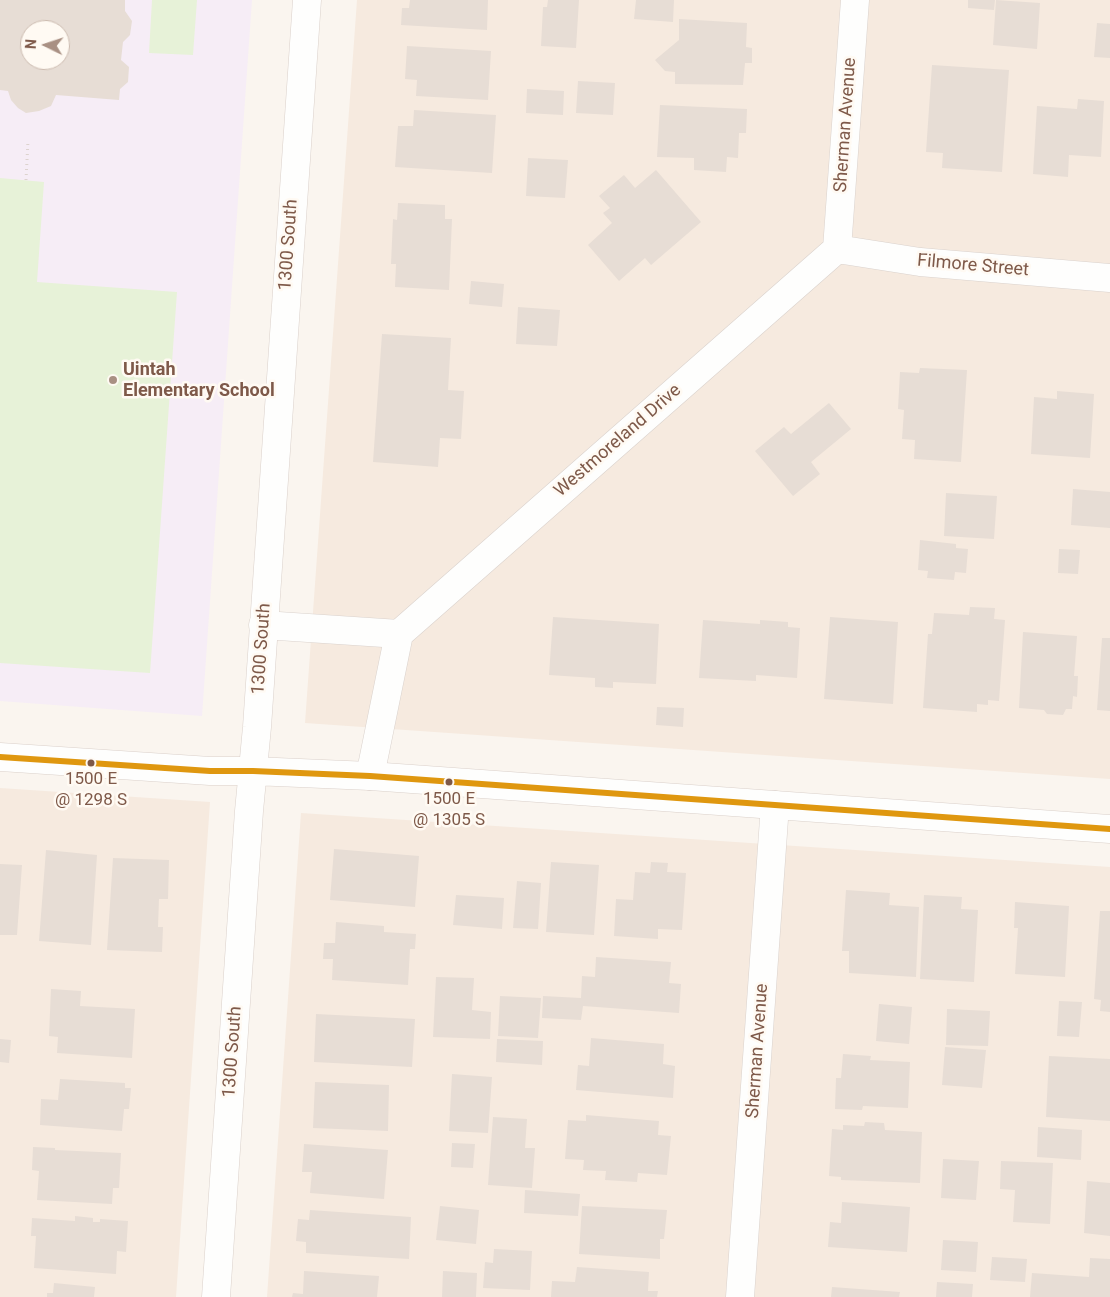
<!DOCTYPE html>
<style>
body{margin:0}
#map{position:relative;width:1110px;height:1297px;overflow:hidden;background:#faf5ef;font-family:Roboto,sans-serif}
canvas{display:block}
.north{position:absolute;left:20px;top:20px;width:50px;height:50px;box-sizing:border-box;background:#fffaf3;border:1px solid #cbbaaf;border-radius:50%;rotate:274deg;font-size:14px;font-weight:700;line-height:20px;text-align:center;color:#7e5949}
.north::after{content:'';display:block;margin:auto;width:18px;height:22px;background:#a99083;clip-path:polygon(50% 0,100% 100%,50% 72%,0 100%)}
</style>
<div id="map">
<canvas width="1110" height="1297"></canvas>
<div class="north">N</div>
</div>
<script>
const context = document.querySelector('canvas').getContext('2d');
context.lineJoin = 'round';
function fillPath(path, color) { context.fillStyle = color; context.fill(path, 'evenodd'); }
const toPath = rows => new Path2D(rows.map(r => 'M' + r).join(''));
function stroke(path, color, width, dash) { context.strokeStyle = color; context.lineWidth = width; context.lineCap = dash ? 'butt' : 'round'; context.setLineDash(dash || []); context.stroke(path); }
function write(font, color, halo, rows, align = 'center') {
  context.font = font + ' Roboto,sans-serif'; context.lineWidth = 5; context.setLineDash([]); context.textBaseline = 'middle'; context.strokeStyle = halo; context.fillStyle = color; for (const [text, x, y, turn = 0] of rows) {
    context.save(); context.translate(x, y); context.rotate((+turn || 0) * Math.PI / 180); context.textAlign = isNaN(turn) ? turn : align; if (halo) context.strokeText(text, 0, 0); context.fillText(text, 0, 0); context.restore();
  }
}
const residential = toPath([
 [357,0,1110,0,1110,779,305,723],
 [0,788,210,802,176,1297,0,1297],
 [301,813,1110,867,1110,1297,267,1297]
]);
const education = toPath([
 [0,0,252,0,202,716,0,701],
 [30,30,60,30,60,60,30,60]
]);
const green = toPath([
 [152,0,197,0,193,55,149,53],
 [0,178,44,182,37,282,177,292,150,673,0,663]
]);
const building = toPath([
 [0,0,125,0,125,11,132,21,130,35,123,42,121,60,129,67,128,82,120,89,119,100,56,95,51,106,39,111,26,113,18,108,11,100,8,91,0,90],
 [30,30,60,30,60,60,30,60],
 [410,0,488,0,487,30,401,25,402,8,409,8],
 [548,0,579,0,576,48,541,46,543,7,547,7],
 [636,0,674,0,673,22,634,19],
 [968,0,995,0,994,10,968,8],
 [996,0,1040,3,1037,49,993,45],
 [679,19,747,23,746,47,752,48,752,63,745,63,743,85,675,84,675,72,665,71,655,60,679,40],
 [1097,23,1110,24,1110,58,1094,57],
 [407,46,491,51,488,100,416,96,417,80,405,79],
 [932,65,1009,70,1002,172,942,168,943,153,926,152],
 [578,81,615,83,613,115,576,113],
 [527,89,564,91,563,115,526,113],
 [1078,99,1104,101,1101,157,1069,155,1068,177,1033,174,1037,106,1077,109],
 [660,105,747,109,746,133,739,133,738,158,727,157,726,172,694,170,694,158,657,157],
 [414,110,496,115,492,173,395,167,398,126,413,126],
 [528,158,568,160,565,198,526,196],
 [656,170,701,222,651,265,645,258,619,281,588,245,612,223,603,213,610,208,599,196,624,175,635,188],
 [398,203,445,205,445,219,452,219,449,290,395,287,396,264,391,264,393,219,397,220],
 [471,281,504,284,502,307,469,304],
 [518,307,560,310,557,346,516,344],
 [382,334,451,338,448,390,464,391,461,439,440,438,438,467,373,462],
 [920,368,967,370,961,462,914,459,915,440,902,439,904,410,898,409,900,372,919,373],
 [1057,391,1094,394,1090,458,1031,454,1034,397,1057,399],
 [829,403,851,429,811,462,820,474,793,496,755,451,784,427,791,434],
 [1073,489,1110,492,1110,528,1071,525],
 [946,493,997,496,994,539,944,536],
 [920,540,956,544,956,548,968,549,966,573,955,572,954,580,927,578,928,571,918,570],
 [1059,549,1080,550,1078,574,1058,573],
 [970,607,995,608,994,619,1005,620,999,701,988,700,988,705,977,704,977,712,923,708,928,634,932,634,934,613,969,615],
 [553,617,659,624,656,684,613,682,613,688,595,687,595,678,549,675],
 [830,617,898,622,893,704,824,699],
 [703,620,760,624,760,620,788,622,788,627,800,628,797,678,756,675,756,681,699,678],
 [1023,632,1077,636,1074,676,1078,676,1077,697,1073,696,1072,709,1066,709,1063,715,1047,714,1044,710,1019,708],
 [1102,638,1110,638,1110,711,1097,710],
 [657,707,684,708,683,727,656,725],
 [334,849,419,856,415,907,330,900],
 [46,850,97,855,91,945,39,941],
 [113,858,169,860,168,899,159,899,158,927,163,927,162,952,107,950],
 [551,862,599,865,594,935,546,932],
 [651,862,668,863,667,872,686,873,682,930,658,929,658,939,614,936,616,899,633,900,635,872,650,873],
 [0,864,22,865,17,935,0,935],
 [517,881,541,883,538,929,513,928],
 [846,890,890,893,889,905,919,907,916,977,849,973,849,951,842,951],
 [456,895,504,898,502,929,453,925],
 [924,895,962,897,961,909,978,910,974,982,920,979],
 [1015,902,1069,906,1065,977,1015,974,1018,928,1014,928],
 [1100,911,1110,911,1110,1012,1100,1011,1101,1000,1094,999],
 [336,922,384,926,384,932,416,934,415,949,410,949,408,985,332,980,333,959,323,959,324,943,335,943],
 [596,957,671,962,669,983,681,984,679,1013,583,1006,581,1020,542,1018,543,996,581,998,582,976,595,977],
 [436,977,474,978,472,1010,491,1012,490,1039,433,1037],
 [51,989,81,991,80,1006,135,1009,132,1058,57,1053,58,1037,49,1036],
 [500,996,541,998,538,1038,498,1036],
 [1059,1001,1082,1002,1079,1037,1057,1036],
 [879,1004,912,1007,909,1044,876,1041],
 [947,1009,990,1011,988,1046,946,1045],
 [316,1014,415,1019,412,1067,314,1062],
 [591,1038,664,1044,663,1064,675,1066,673,1098,576,1090,578,1065,589,1066],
 [0,1039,11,1040,9,1063,0,1062],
 [497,1039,543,1041,542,1065,496,1062],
 [945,1047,986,1050,982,1088,942,1085],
 [843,1054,871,1056,870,1060,910,1062,908,1108,863,1106,862,1110,835,1109,836,1078,841,1078],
 [1049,1056,1110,1059,1110,1121,1046,1117],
 [452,1074,492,1077,488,1133,449,1131],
 [60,1079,125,1083,125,1088,131,1088,129,1109,124,1109,122,1131,40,1125,41,1099,58,1100],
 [315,1082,389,1085,388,1131,313,1128],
 [586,1115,659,1121,658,1135,671,1136,667,1175,638,1173,637,1182,605,1180,606,1171,583,1170,584,1160,565,1159,568,1120,586,1121],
 [493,1117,527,1119,525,1148,535,1148,532,1188,488,1185],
 [865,1122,884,1123,885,1130,922,1132,920,1183,841,1180,841,1177,829,1176,832,1129,843,1130,843,1125,864,1126],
 [1038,1127,1082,1130,1081,1160,1037,1157],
 [452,1143,475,1144,473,1168,451,1167],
 [304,1144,388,1150,384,1199,310,1193,312,1172,302,1172],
 [33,1147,55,1148,55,1150,121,1153,119,1188,113,1188,112,1204,37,1200,39,1171,32,1170],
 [943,1159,979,1161,976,1200,941,1198],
 [1001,1161,1053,1163,1050,1224,1013,1222,1015,1190,1000,1189],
 [1087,1181,1110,1183,1110,1236,1084,1233],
 [525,1190,580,1194,578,1216,524,1213],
 [842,1202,910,1207,907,1252,828,1247,830,1222,841,1223],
 [440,1206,479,1210,476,1244,436,1240],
 [582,1206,667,1210,664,1239,660,1239,660,1259,579,1254],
 [310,1210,411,1217,409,1259,306,1253,306,1242,296,1241,298,1219,309,1220],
 [75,1216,93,1218,93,1222,100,1222,100,1219,128,1221,126,1252,117,1251,116,1274,34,1268,36,1236,31,1236,32,1218,75,1221],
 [943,1240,978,1242,976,1272,941,1270],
 [494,1249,532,1251,530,1290,483,1288,485,1262,493,1263],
 [992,1257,1027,1259,1025,1282,990,1280],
 [1090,1258,1110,1259,1110,1297,1030,1297,1032,1273,1089,1277],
 [577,1267,649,1272,648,1291,658,1291,657,1297,551,1297,552,1281,575,1282],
 [304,1271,379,1276,377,1297,292,1297,293,1293,303,1294],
 [443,1271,477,1273,476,1297,442,1297],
 [937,1282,973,1284,972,1297,936,1297],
 [54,1283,95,1287,94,1297,47,1297,47,1293,53,1293],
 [832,1287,900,1292,899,1297,831,1297]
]);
const path = toPath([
 [26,180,28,141]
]);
const street = toPath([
 [837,249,920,262,1110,278],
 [837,249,855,0],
 [263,625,399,634],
 [370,776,399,634,837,249],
 [740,1297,775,805]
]);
const secondary = toPath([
 [0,757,210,771,253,771,370,776,1110,829],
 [216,1297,249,811,257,727,307,0]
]);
const bus1 = toPath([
 [0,757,210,771,253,771,370,776,1110,829]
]);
const markers = [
 [113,380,5,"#a99083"],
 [91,763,4.5,"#7e5949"],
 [449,782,4.5,"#7e5949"]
];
const busNames = [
 ["1500 E",91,780],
 ["@ 1298 S",91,801],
 ["1500 E",449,800],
 ["@ 1305 S",449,821]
];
const streetNames = [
 ["Sherman Avenue",846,125,-86],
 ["1300 South",289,245,-86],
 ["Filmore Street",973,266,5],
 ["Westmoreland Drive",618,441,-41],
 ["1300 South",262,649,-86],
 ["Sherman Avenue",758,1051,-86],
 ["1300 South",233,1052,-86]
];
const poiNames = [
 ["Uintah",123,370],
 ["Elementary School",123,391]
];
fillPath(residential, '#f6eadf');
fillPath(education, '#f6edf6');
fillPath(green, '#e7f2d8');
fillPath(building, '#e7ddd5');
stroke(street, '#dad2cd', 29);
stroke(secondary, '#dad0ca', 29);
stroke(path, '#ddd3ce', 3, [1, 4]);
stroke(street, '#fefefd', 28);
stroke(secondary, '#fefefd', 28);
stroke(bus1, '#df970f', 6);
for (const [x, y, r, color] of markers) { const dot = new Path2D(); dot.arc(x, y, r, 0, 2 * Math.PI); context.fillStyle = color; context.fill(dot); stroke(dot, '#fffaf3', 2); }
write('17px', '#7e5949', '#fffaf3', busNames);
write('18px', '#7e5949', '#fffaf3', streetNames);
write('bold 18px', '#7e5949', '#fffaf3', poiNames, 'left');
</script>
